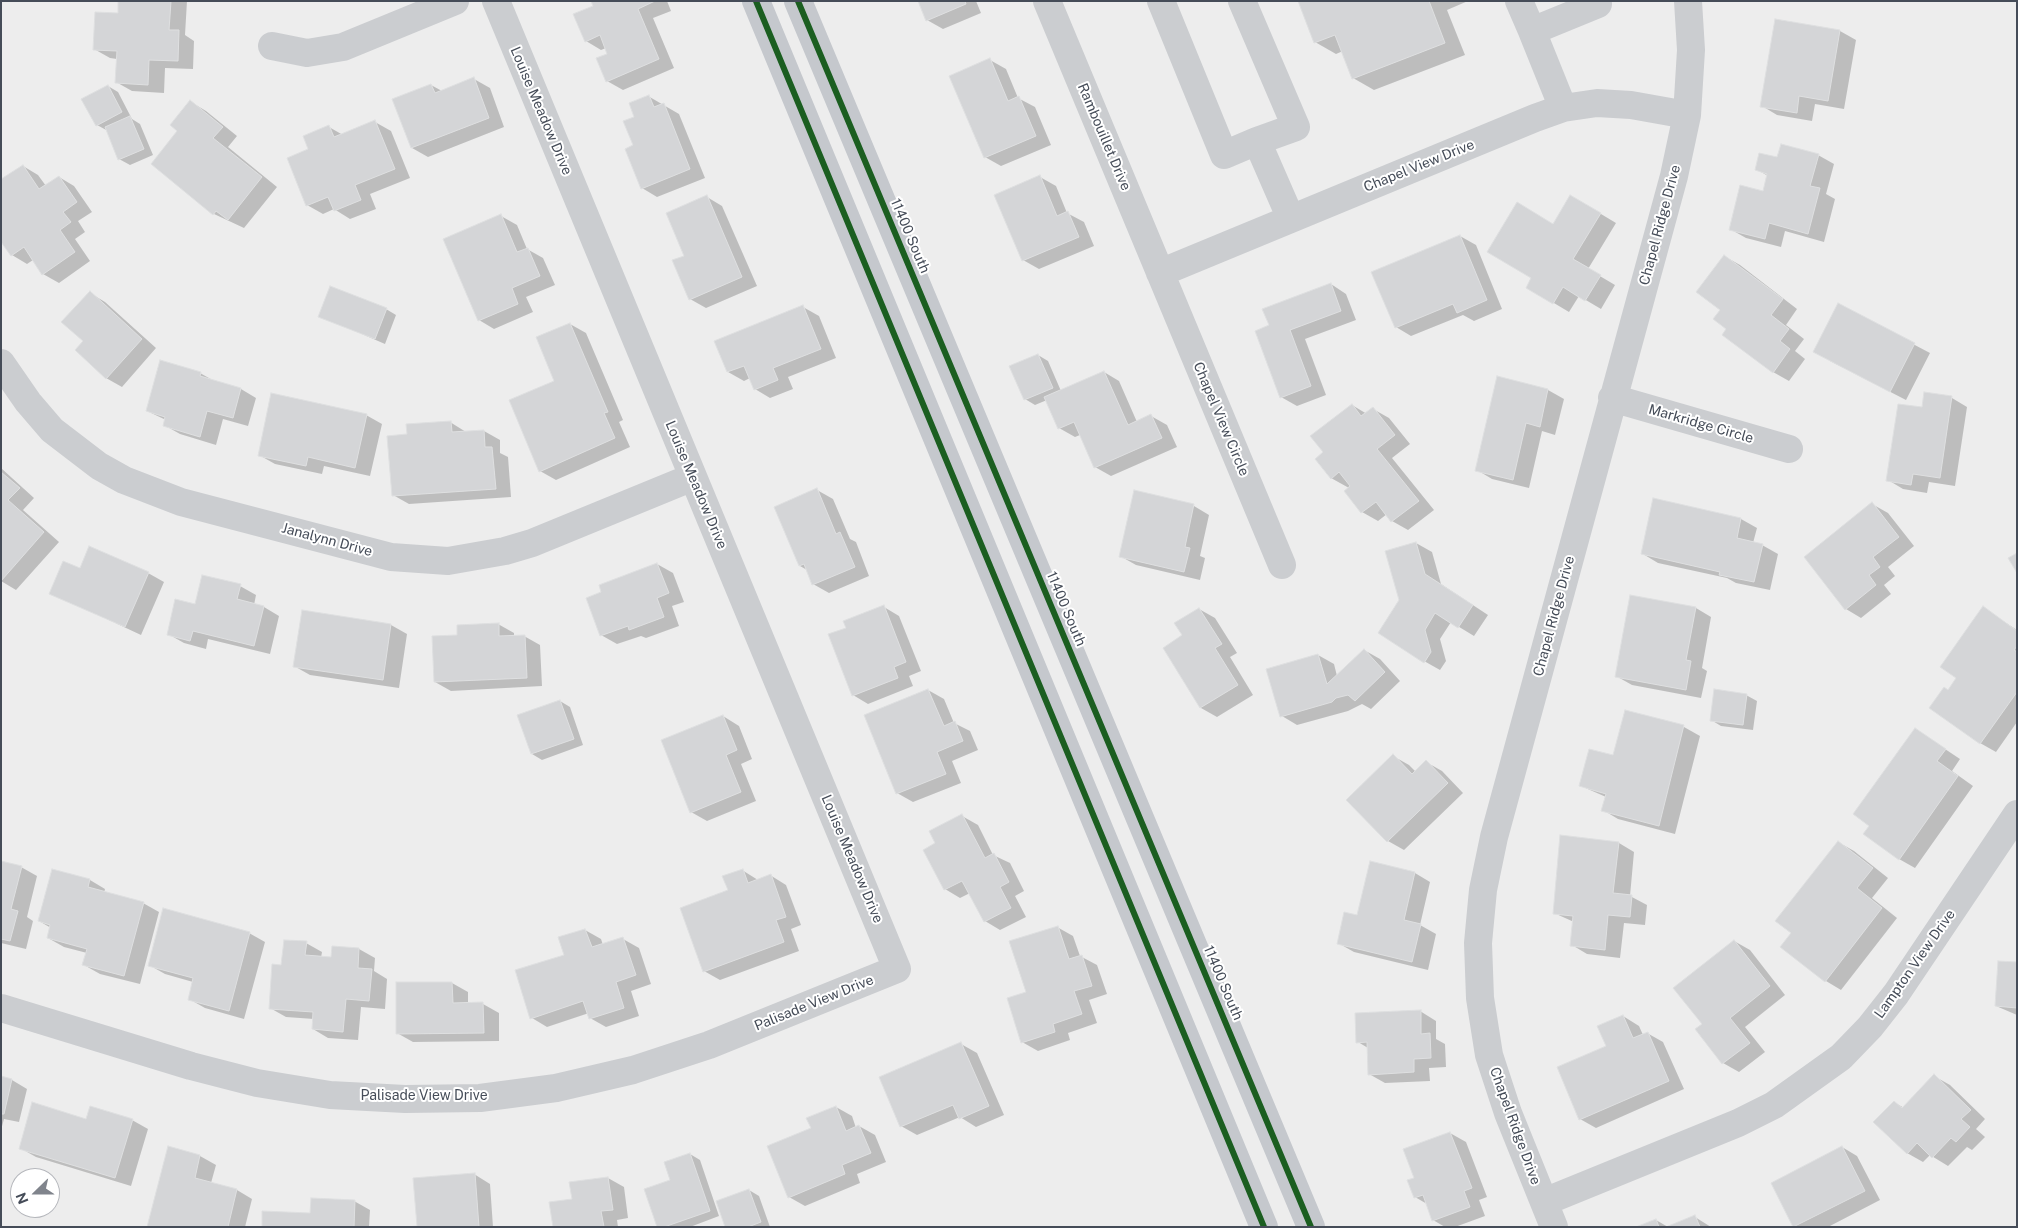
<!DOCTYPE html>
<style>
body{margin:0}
#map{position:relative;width:2018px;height:1228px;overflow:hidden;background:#ededed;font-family:"Public Sans",sans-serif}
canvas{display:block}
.frame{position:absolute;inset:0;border:2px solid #454c58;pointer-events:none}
.north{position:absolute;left:10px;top:1168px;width:50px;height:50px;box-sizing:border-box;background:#fff;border:1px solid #b5b7bc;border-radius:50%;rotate:248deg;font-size:14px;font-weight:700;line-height:20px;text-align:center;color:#454c58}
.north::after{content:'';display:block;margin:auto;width:18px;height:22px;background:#80848c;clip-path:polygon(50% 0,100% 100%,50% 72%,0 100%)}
</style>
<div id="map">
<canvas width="2018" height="1228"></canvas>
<div class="frame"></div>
<div class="north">N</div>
</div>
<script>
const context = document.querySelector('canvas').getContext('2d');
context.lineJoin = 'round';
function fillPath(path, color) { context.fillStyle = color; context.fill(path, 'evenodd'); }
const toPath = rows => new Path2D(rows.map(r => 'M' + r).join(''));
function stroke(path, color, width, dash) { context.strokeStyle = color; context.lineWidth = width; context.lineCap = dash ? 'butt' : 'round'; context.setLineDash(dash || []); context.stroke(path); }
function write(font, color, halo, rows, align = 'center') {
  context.font = font + ' "Public Sans",sans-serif'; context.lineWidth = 4; context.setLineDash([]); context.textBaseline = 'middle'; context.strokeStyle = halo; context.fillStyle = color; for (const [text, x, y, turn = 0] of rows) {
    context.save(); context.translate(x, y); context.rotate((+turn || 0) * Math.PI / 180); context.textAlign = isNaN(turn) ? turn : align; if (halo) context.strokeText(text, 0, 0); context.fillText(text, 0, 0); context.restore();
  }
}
const shadow = toPath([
 [120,1,187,1,185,35,194,41,193,69,165,68,164,93,132,91,116,82,117,59,110,58,94,49,119,15],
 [593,1,667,1,671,11,653,18,674,68,623,90,607,81,609,54,606,48,601,50,586,41,595,7],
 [919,1,976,1,981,13,943,29,927,20],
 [1299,1,1468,1,1447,10,1465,55,1374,90,1353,78,1343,51,1336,54,1315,42],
 [1776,20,1840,31,1856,40,1844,109,1815,104,1812,121,1777,115,1762,106],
 [990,60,1006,69,1018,98,1035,107,1051,145,1001,166,985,157],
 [474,79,490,88,504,127,428,157,412,148,393,100,431,85,442,91],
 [108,86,118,92,132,119,140,124,153,155,130,165,119,159,108,131,97,125],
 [648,96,679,114,705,178,657,197,642,188,634,146,636,117],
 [191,102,206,111,237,136,228,147,277,187,244,228,214,214],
 [375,122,391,131,410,178,370,194,376,209,350,219,334,209,323,214,307,205,309,150,329,127,343,135],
 [1818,155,1834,164,1826,194,1835,199,1824,242,1785,231,1781,247,1746,238,1730,229,1764,192,1768,176,1756,169,1778,159],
 [23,166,38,175,46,186,59,177,74,186,92,212,78,221,85,232,75,239,90,261,59,283,43,274,33,260,27,264,12,255],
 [1040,177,1056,186,1067,213,1084,222,1094,246,1039,269,1023,260],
 [707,197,722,206,757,286,706,308,690,299,686,256],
 [1586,205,1616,223,1588,269,1615,285,1601,309,1579,296,1569,312,1527,287,1553,225],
 [501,216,517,225,527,249,543,258,555,285,526,297,533,312,494,329,479,320],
 [1460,236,1476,245,1502,309,1474,321,1463,315,1411,336,1396,327],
 [1724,256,1740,265,1797,309,1786,325,1804,339,1795,351,1805,359,1789,381,1773,372,1728,329,1722,310],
 [1331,284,1346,294,1356,320,1305,339,1326,395,1297,406,1281,397,1270,326],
 [90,293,105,302,156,348,122,387,106,378,85,341],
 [1839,305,1930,353,1906,400,1830,361],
 [803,307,819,316,836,358,788,377,793,389,770,398,755,389,750,378,744,381,728,372],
 [386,309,396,315,385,344,320,316],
 [570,324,586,333,623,420,619,422,630,447,556,480,540,471,556,381],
 [1038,355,1048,361,1061,391,1104,372,1119,381,1137,422,1151,416,1167,425,1177,447,1111,476,1095,467,1080,435,1075,437,1059,428,1047,400,1035,405,1025,399],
 [200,373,216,382,241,389,256,398,248,426,223,419,216,445,180,434,164,425,166,420,147,411],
 [1498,378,1548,390,1564,399,1555,435,1542,431,1529,488,1492,479,1477,470],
 [1952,398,1967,407,1955,486,1929,482,1927,493,1903,489,1888,480,1923,409],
 [1352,405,1367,414,1373,409,1389,418,1410,444,1392,458,1434,510,1408,530,1392,521,1387,514,1378,521,1362,512,1349,488,1331,478,1324,452],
 [366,415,382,424,370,476,324,466,322,474,275,464,259,455],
 [450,422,466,432,484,431,500,440,500,453,508,457,511,497,409,504,393,495,408,435],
 [1,468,34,498,23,510,59,542,16,590,1,581],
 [817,490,833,499,850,539,856,542,869,576,829,593,813,584,807,570,800,566],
 [1654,500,1741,519,1757,528,1753,543,1762,545,1778,554,1770,590,1736,583,1727,578,1658,563,1643,554],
 [1872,504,1888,513,1914,546,1888,567,1895,576,1884,585,1891,594,1861,618,1846,609],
 [1194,506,1209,515,1200,556,1205,558,1200,580,1136,565,1120,556],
 [1416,543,1432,552,1441,584,1488,615,1474,636,1451,622,1440,639,1446,661,1440,670,1424,661,1400,600],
 [657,564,673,573,684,602,672,606,679,626,646,638,641,636,617,644,601,635,603,592],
 [80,570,148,573,164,582,141,635,51,593],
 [240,586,256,595,254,605,264,607,279,616,270,654,208,639,206,649,184,643,168,634,196,605],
 [884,607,899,616,921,671,909,676,913,686,868,704,853,695,848,628],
 [1696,608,1711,617,1702,668,1707,671,1701,698,1632,685,1616,676],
 [1983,608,2017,630,2017,722,1996,752,1980,743,1949,691,1958,678],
 [1199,609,1215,618,1237,653,1230,657,1253,695,1217,717,1201,708,1164,648,1184,636],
 [303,612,391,625,407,634,399,688,310,675,294,666],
 [498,624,514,633,514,636,524,636,540,645,542,686,451,691,435,682,458,636],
 [1364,650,1380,659,1400,681,1371,709,1362,704,1348,711,1297,725,1282,716,1318,655,1334,664,1337,676],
 [928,690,944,699,954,723,970,731,978,750,952,761,961,783,913,802,897,793],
 [1746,695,1757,701,1753,730,1721,726,1711,720],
 [560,701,570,707,583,745,542,760,532,754],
 [1626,711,1684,727,1700,736,1675,834,1618,819,1603,810,1606,797,1581,786,1614,757],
 [723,716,739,726,752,759,741,764,756,801,707,821,691,812],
 [1915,729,1960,759,1952,771,1973,786,1915,868,1899,859],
 [1393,756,1409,765,1416,772,1426,762,1442,771,1463,793,1404,850,1388,841],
 [962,816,978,825,993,855,1010,863,1024,891,1015,896,1026,917,1000,930,985,921,970,893,960,898,945,889,937,844],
 [1838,842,1854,851,1888,878,1872,898,1897,918,1841,990,1826,981,1782,947,1792,932],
 [1619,843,1634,852,1630,896,1647,905,1645,925,1624,923,1620,958,1587,954,1572,945,1574,922,1554,913],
 [1,862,21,867,37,876,27,917,33,921,26,949,1,943],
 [1371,862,1415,873,1430,882,1420,925,1436,934,1428,970,1354,952,1338,943,1358,916],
 [742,870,758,880,770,875,786,885,801,925,791,929,799,951,720,980,704,971,729,891],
 [90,880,105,889,104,893,143,903,159,912,140,984,100,974,84,965,87,953,64,947,48,938,51,928,39,921],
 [1057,927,1073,936,1080,956,1097,965,1107,994,1089,1000,1097,1023,1068,1033,1070,1040,1038,1051,1022,1042,1027,993],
 [585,930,601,939,603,945,623,939,639,948,651,984,631,991,639,1016,606,1027,590,1018,589,1013,547,1027,532,1018],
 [249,933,265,942,244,1019,205,1008,189,999,193,982,165,974,149,965],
 [1734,941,1750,950,1785,995,1745,1027,1765,1052,1739,1072,1723,1063,1697,1030,1703,1024],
 [306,943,322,952,321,958,332,958,359,949,375,958,374,971,387,979,385,1009,361,1007,358,1040,328,1038,313,1029,314,1019,286,1017,270,1008,282,966],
 [2017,964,2017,1015,1996,1006],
 [397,983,452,983,468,992,468,1004,483,1004,499,1013,499,1041,413,1042,397,1033],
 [1420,1011,1436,1021,1436,1039,1445,1044,1446,1067,1429,1068,1430,1081,1385,1083,1369,1074,1368,1048,1358,1042],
 [1623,1016,1639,1026,1643,1035,1647,1033,1663,1042,1684,1089,1596,1128,1580,1119,1608,1046],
 [961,1044,977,1053,1004,1115,976,1127,960,1117,917,1135,901,1126],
 [1934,1076,1950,1085,1985,1119,1976,1129,1985,1137,1972,1150,1967,1147,1948,1166,1930,1155,1923,1162,1907,1153,1894,1102,1904,1108],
 [1,1077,12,1080,27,1089,19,1122,4,1119,1,1130],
 [836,1107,852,1116,856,1128,859,1126,875,1135,886,1162,857,1174,860,1183,805,1206,789,1197,812,1129],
 [87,1120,132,1120,148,1129,131,1186,36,1157,20,1148],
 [1450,1133,1466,1142,1487,1197,1479,1200,1485,1216,1455,1227,1445,1227,1433,1220,1427,1204,1415,1197,1416,1179],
 [1842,1147,1857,1156,1880,1200,1828,1227,1795,1227,1772,1183],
 [168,1148,200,1156,216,1165,211,1183,237,1190,252,1199,245,1227,148,1227],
 [690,1154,700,1160,719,1216,690,1227,658,1227,671,1181],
 [474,1174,490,1184,493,1227,418,1227],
 [608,1178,624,1187,628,1218,617,1220,618,1227,554,1227,573,1200],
 [749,1190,759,1196,770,1227,727,1227],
 [354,1201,370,1210,369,1227,263,1227],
 [1695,1217,1711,1227,1670,1227],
 [1656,1220,1668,1227,1639,1227]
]);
const building = toPath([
 [118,1,171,1,169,30,179,30,178,61,149,60,148,85,115,83,117,51,93,50,95,12,118,13,118,1],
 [591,1,655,1,638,9,659,59,606,82,596,58,607,54,600,35,585,42,573,14,593,6,591,1],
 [918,1,965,1,966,4,926,21,918,1],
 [1298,1,1429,1,1445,43,1352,79,1335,35,1314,43,1298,1],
 [1775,19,1840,30,1828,101,1799,96,1797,113,1760,107,1775,19],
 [990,58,1008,101,1019,96,1036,136,984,158,949,76,990,58],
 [474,77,489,118,411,148,392,99,431,84,435,93,474,77],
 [108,85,122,112,96,126,81,99,108,85],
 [649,95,654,107,664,103,690,169,641,189,625,149,633,145,623,121,634,117,629,103,649,95],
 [190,100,223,127,213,138,262,177,228,220,216,211,213,215,151,164,177,131,170,125,190,100],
 [130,116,144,149,118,160,105,127,130,116],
 [375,120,395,169,355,185,361,200,334,211,328,197,306,206,287,158,308,149,303,136,329,125,334,137,375,120],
 [1781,144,1819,154,1810,186,1820,188,1808,234,1769,223,1765,239,1729,230,1740,185,1763,191,1767,174,1755,170,1759,153,1777,157,1781,144],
 [23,165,39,189,59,176,77,202,63,212,71,222,60,230,75,252,42,275,24,247,11,256,1,242,1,179,23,165],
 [1040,175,1057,216,1068,211,1079,237,1022,261,994,195,1040,175],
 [707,195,742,277,689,300,672,260,684,256,666,213,707,195],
 [1570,195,1601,213,1573,259,1601,275,1585,301,1563,287,1553,304,1526,288,1531,278,1487,252,1517,202,1553,224,1570,195],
 [501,214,517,252,528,248,540,276,512,288,518,304,478,321,443,239,501,214],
 [1460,235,1487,300,1457,313,1453,304,1395,328,1371,272,1460,235],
 [1724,255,1783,299,1771,315,1789,329,1780,341,1790,349,1773,373,1722,335,1726,329,1713,319,1720,310,1696,292,1724,255],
 [1331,283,1341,311,1290,330,1311,386,1280,398,1255,331,1269,325,1262,309,1331,283],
 [330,286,387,308,375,339,318,317,330,286],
 [90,291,142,339,106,379,75,350,83,341,61,322,90,291],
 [1838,303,1915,343,1890,392,1813,352,1838,303],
 [803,305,821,349,773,368,778,380,754,390,744,366,727,372,714,341,803,305],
 [570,323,608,412,604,413,615,438,539,472,509,400,554,381,536,337,570,323],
 [1038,354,1053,388,1024,400,1009,366,1038,354],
 [160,360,201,372,200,376,241,388,233,418,207,411,200,437,163,426,165,417,146,411,160,360],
 [1104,371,1128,425,1151,414,1162,438,1094,468,1074,422,1058,429,1044,397,1104,371],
 [1497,376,1548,389,1540,427,1526,423,1513,480,1475,471,1497,376],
 [1924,392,1952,396,1940,478,1913,474,1911,485,1886,481,1898,404,1922,407,1924,392],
 [271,393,367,414,355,468,308,457,306,466,258,456,271,393],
 [1352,404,1361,416,1373,407,1395,435,1377,449,1419,501,1391,522,1376,502,1361,513,1344,491,1350,486,1339,472,1331,479,1315,459,1323,452,1310,436,1352,404],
 [451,421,452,432,484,430,485,447,492,447,496,489,392,496,387,436,407,434,406,424,451,421],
 [1,472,20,488,8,500,44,532,1,581,1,472],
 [817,488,836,534,840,532,855,567,812,585,804,564,799,566,774,507,817,488],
 [1134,490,1194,504,1185,547,1190,548,1184,572,1119,557,1134,490],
 [1653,498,1741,518,1737,538,1763,544,1754,582,1719,575,1720,572,1641,554,1653,498],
 [1872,502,1899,537,1873,557,1880,567,1869,575,1876,585,1845,610,1804,557,1872,502],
 [1416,542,1425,574,1473,605,1458,628,1435,613,1425,630,1431,652,1424,663,1378,633,1399,600,1385,551,1416,542],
 [89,546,149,572,125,627,49,594,63,561,80,568,89,546],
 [2017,553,2017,573,2008,558,2017,553],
 [657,563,669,593,657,598,664,617,629,630,628,626,600,636,586,598,601,592,599,585,657,563],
 [202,575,241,584,237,599,264,606,254,646,193,631,190,641,167,635,175,599,195,604,202,575],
 [1630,595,1696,607,1686,660,1691,661,1686,690,1615,677,1630,595],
 [884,605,906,662,894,667,898,678,852,696,828,634,846,628,843,621,884,605],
 [1983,606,2017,631,2017,646,2014,650,2017,652,2017,692,1980,744,1929,708,1944,687,1948,690,1956,678,1940,667,1983,606],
 [1199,608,1222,644,1215,648,1238,685,1200,708,1163,648,1182,635,1174,623,1199,608],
 [302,610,391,624,383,680,293,667,302,610],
 [499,623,499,636,525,635,527,678,434,682,432,636,457,635,457,625,499,623],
 [1364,649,1385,672,1355,701,1348,695,1336,698,1332,702,1280,717,1266,669,1318,654,1327,684,1364,649],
 [928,689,944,726,955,721,963,741,937,752,946,774,896,794,864,715,928,689],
 [1714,689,1747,694,1743,725,1710,721,1714,689],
 [560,700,574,739,531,754,517,715,560,700],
 [1625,710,1684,725,1659,826,1601,811,1606,794,1579,786,1589,749,1613,755,1625,710],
 [723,715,737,750,726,755,741,792,690,813,661,740,723,715],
 [1915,728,1946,749,1937,761,1958,776,1899,860,1863,834,1869,826,1853,814,1915,728],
 [1393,754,1412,774,1426,760,1448,783,1387,842,1346,800,1393,754],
 [962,814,985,858,994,853,1009,882,1000,887,1011,908,984,922,962,881,944,890,923,850,935,843,929,831,962,814],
 [1560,835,1619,842,1613,893,1632,895,1630,917,1608,915,1605,950,1570,946,1573,916,1553,914,1560,835],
 [1838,841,1873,868,1857,888,1882,908,1825,982,1780,947,1791,933,1775,921,1838,841],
 [1,861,22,866,11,909,18,911,10,941,1,939,1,861],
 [1370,861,1415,872,1404,920,1421,924,1412,962,1337,944,1344,912,1357,915,1370,861],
 [52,869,90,879,88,887,144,902,124,976,82,965,87,949,47,938,50,925,38,921,52,869],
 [743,869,748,883,771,874,786,917,776,920,784,942,703,972,680,908,728,890,722,876,743,869],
 [163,908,250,932,229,1011,188,1000,193,978,148,966,163,908],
 [1058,926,1069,959,1082,955,1092,986,1074,991,1082,1014,1053,1024,1055,1032,1021,1043,1007,998,1026,992,1009,941,1058,926],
 [585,929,592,947,623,937,636,975,616,982,624,1008,589,1019,583,1001,530,1019,515,970,564,955,558,937,585,929],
 [284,940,307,941,305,955,331,957,332,946,359,948,358,968,372,969,369,1001,346,999,343,1032,312,1029,313,1012,269,1009,272,964,281,965,284,940],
 [1734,940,1770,986,1730,1018,1750,1043,1722,1064,1695,1029,1702,1024,1673,988,1734,940],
 [1998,961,2017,962,2017,1008,1995,1006,1998,961],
 [396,982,452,982,453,1003,483,1002,484,1033,396,1034,396,982],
 [1421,1010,1421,1034,1430,1033,1431,1058,1414,1059,1414,1072,1368,1075,1367,1042,1356,1043,1355,1013,1421,1010],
 [1623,1015,1633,1038,1648,1032,1669,1081,1579,1120,1557,1067,1606,1046,1597,1026,1623,1015],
 [961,1042,989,1106,959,1119,953,1105,900,1127,879,1077,961,1042],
 [1934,1074,1971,1110,1961,1119,1970,1127,1956,1142,1951,1138,1932,1158,1917,1143,1907,1154,1873,1122,1894,1101,1902,1108,1934,1074],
 [1,1076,12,1079,4,1114,1,1114,1,1076],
 [32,1102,86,1119,90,1106,133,1119,115,1178,19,1149,32,1102],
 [836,1106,846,1131,859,1125,871,1153,842,1165,845,1174,788,1198,767,1146,811,1128,806,1118,836,1106],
 [1450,1132,1472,1188,1464,1191,1470,1207,1432,1221,1423,1195,1414,1198,1407,1180,1414,1178,1403,1149,1450,1132],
 [168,1146,200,1155,195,1178,237,1189,228,1227,147,1227,168,1146],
 [1842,1146,1865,1191,1793,1227,1771,1183,1842,1146],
 [690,1153,710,1211,664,1227,657,1227,644,1189,670,1180,664,1162,690,1153],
 [475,1173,479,1227,407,1227,417,1226,413,1178,475,1173],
 [608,1177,613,1210,601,1211,604,1227,553,1227,549,1202,572,1199,569,1182,608,1177],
 [749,1189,761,1222,748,1227,725,1227,716,1201,749,1189],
 [311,1198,355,1200,354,1227,262,1227,262,1211,310,1213,311,1198],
 [1695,1215,1700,1227,1666,1227,1695,1215],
 [1656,1219,1659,1227,1636,1227,1656,1219]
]);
const minor = toPath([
 [1047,1,1282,565],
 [1161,1,1224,155,1257,141],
 [1242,1,1296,127,1257,141,1291,219],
 [1519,1,1532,31],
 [272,46,307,53,343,47,455,1],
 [1563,108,1532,31,1598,4,1597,1],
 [1160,273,1535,118,1563,108,1597,103,1631,105,1687,115],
 [1,363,28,402,52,430,99,466,124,480,181,502,391,557,448,561,505,551,532,543,693,477],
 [1612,398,1789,449],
 [1,1008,191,1066,257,1083,330,1095,405,1099,480,1098,556,1088,633,1070,709,1045,897,969,496,1],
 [1544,1202,1738,1123,1774,1105,1841,1057,1870,1027,1896,994,2017,814],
 [1554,1227,1508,1113,1489,1055,1480,998,1478,943,1483,890,1494,837,1674,176,1687,115,1691,50,1688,1]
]);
const major = toPath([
 [756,1,1264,1227],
 [798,1,1311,1227]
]);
const cycleway = toPath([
 [756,1,1264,1227],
 [798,1,1311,1227]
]);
const streetNames = [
 ["Louise Meadow Drive",541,111,67],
 ["Rambouillet Drive",1104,137,67],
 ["Chapel View Drive",1419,166,-22],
 ["Chapel Ridge Drive",1660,225,-75],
 ["11400 South",910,236,67],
 ["Chapel View Circle",1221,419,67],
 ["Markridge Circle",1701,424,16],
 ["Louise Meadow Drive",696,485,67],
 ["Janalynn Drive",327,540,15],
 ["11400 South",1066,609,67],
 ["Chapel Ridge Drive",1554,616,-75],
 ["Louise Meadow Drive",852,859,67],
 ["Lampton View Drive",1915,964,-55],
 ["11400 South",1223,983,67],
 ["Palisade View Drive",814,1003,-22],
 ["Palisade View Drive",424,1096],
 ["Chapel Ridge Drive",1515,1126,70]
];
fillPath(shadow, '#0003');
fillPath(building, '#d4d5d7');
stroke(building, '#dedfe0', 1);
stroke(minor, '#cbcdd0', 28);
stroke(major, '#c5c8cd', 28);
stroke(cycleway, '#1b5e20', 6);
write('14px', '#454c58', '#fff', streetNames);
</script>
